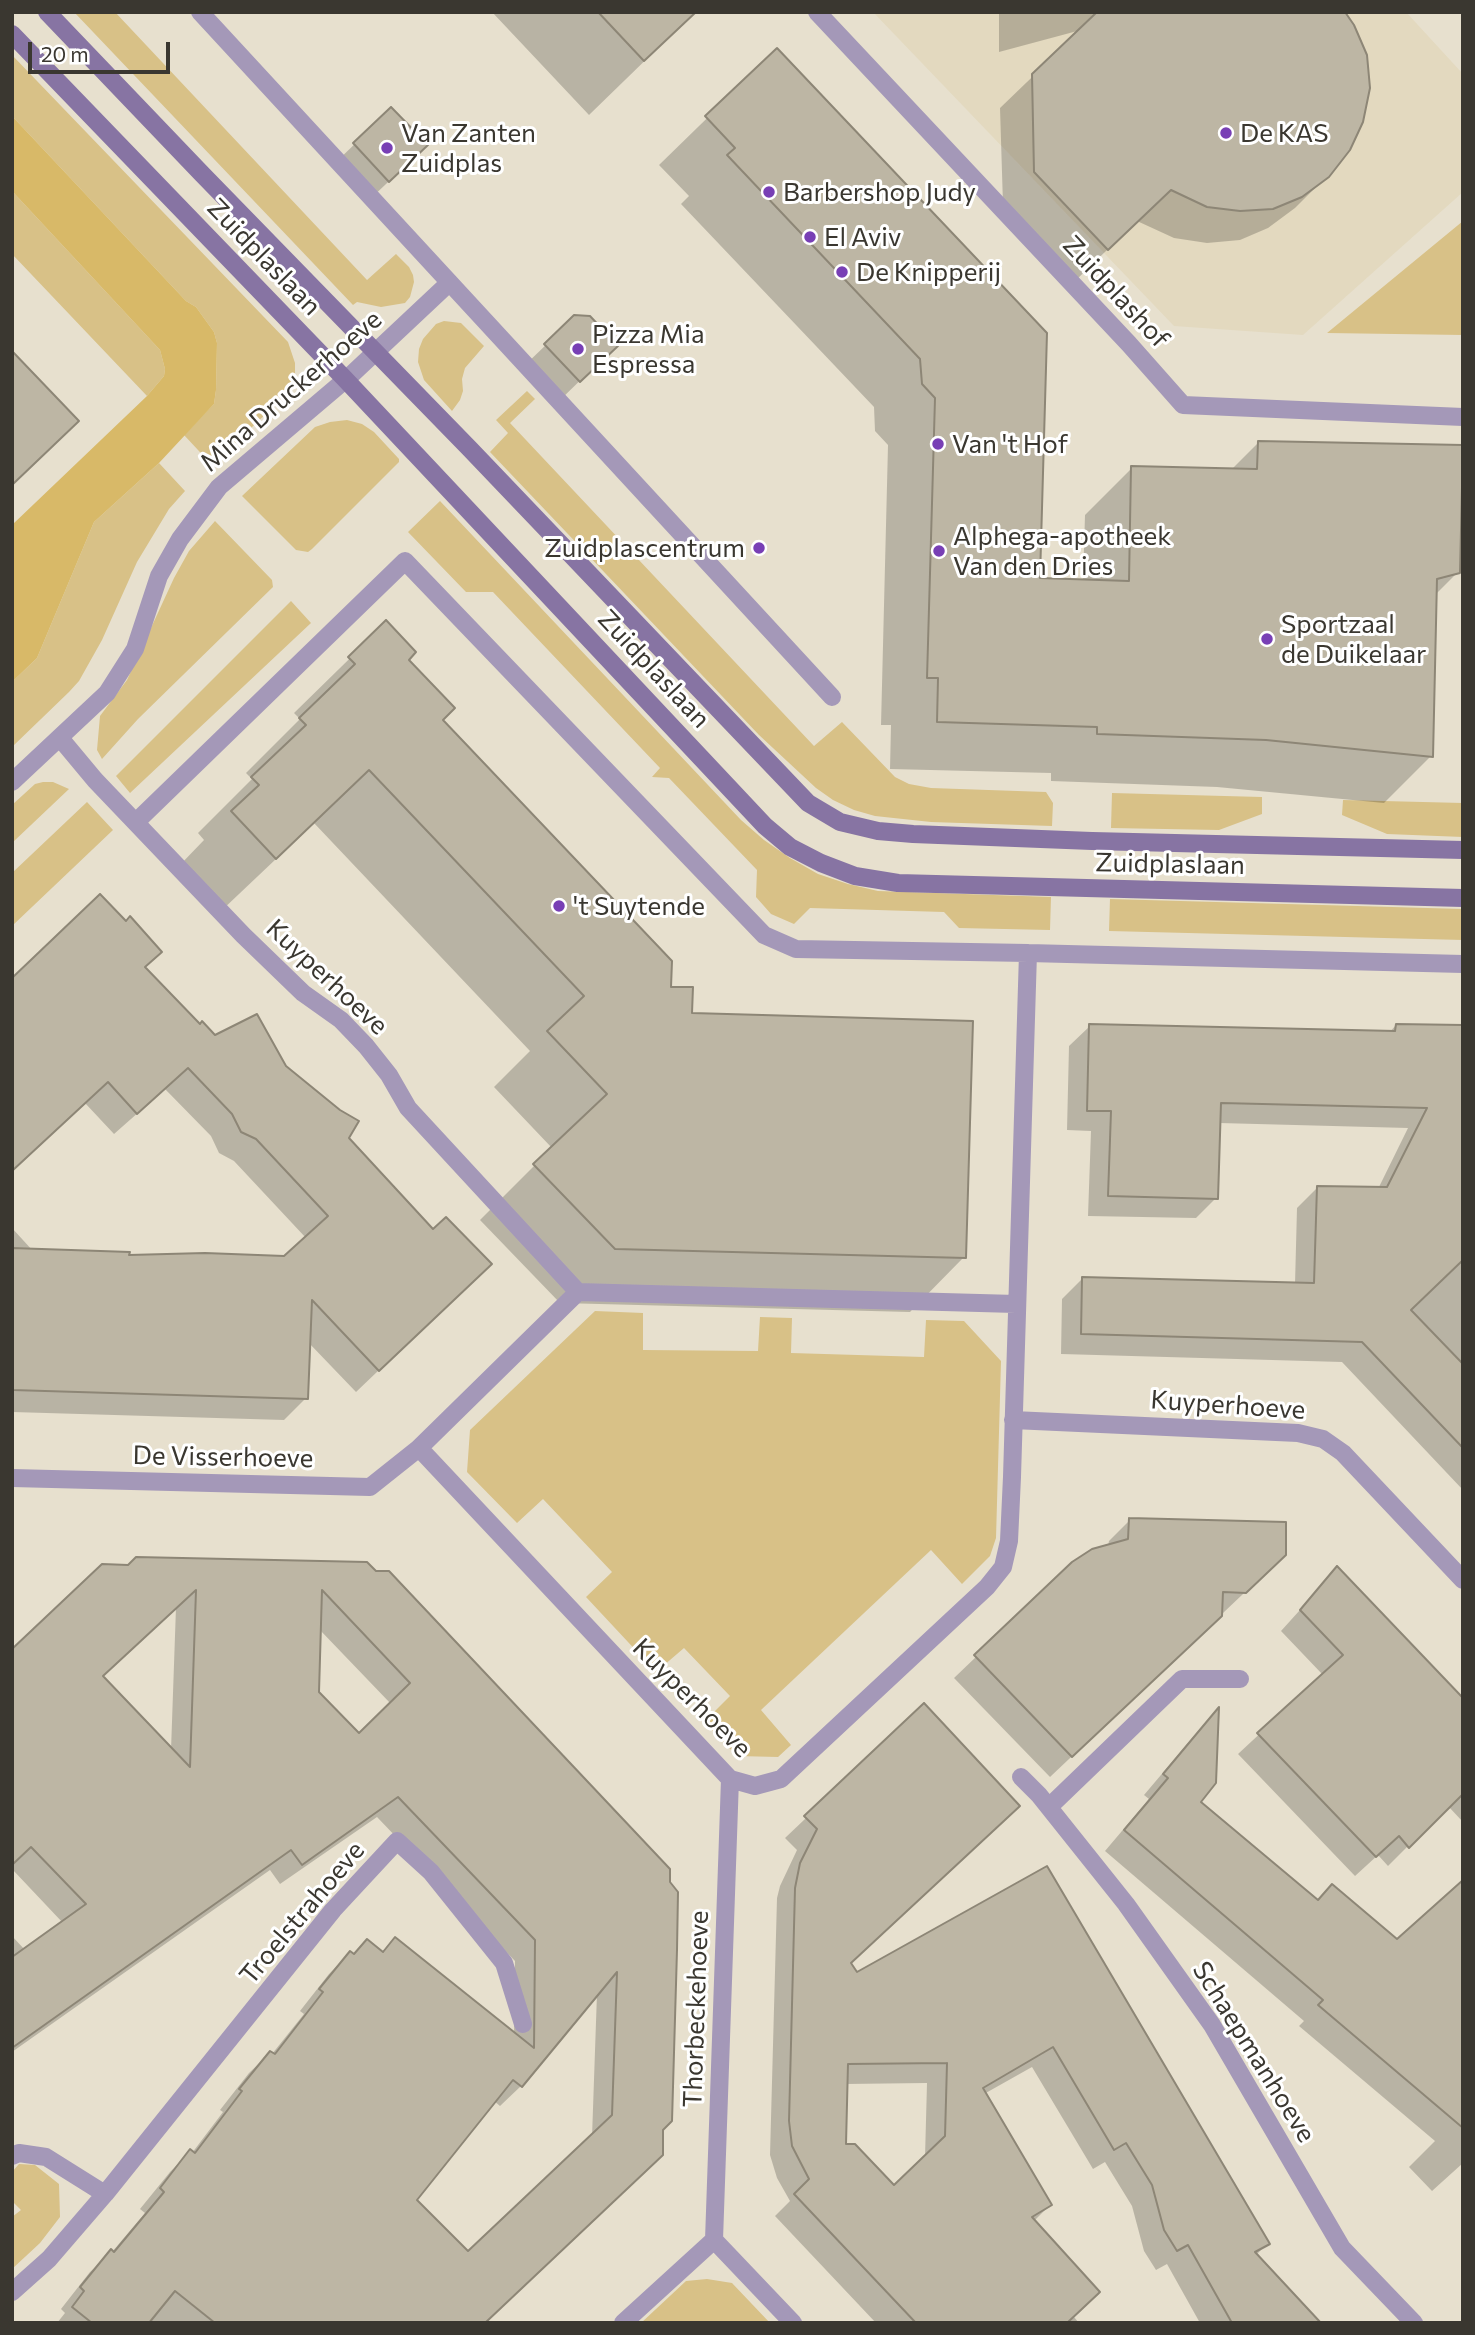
<!DOCTYPE html>
<style>
body{margin:0}
#map{position:relative;width:1475px;height:2335px;overflow:hidden;background:#e7e0ce;font-family:Commissioner,sans-serif}
canvas{display:block}
.frame{position:absolute;inset:0;border:14px solid #3a3730;pointer-events:none}
.scale{position:absolute;left:28px;top:42px;width:142px;height:32px;box-sizing:border-box;border:4px solid #3a3730;border-top:0;padding-left:9px;font-size:21px;line-height:24px;white-space:nowrap;color:#3a3730;-webkit-text-stroke:5px #fff;paint-order:stroke}
</style>
<div id="map">
<canvas width="1475" height="2335"></canvas>
<div class="frame"></div>
<div class="scale">20 m</div>
</div>
<script>
const context = document.querySelector('canvas').getContext('2d');
context.lineJoin = 'round';
function fillPath(path, color) { context.fillStyle = color; context.fill(path, 'evenodd'); }
const toPath = rows => new Path2D(rows.map(r => 'M' + r).join(''));
function stroke(path, color, width, dash) { context.strokeStyle = color; context.lineWidth = width; context.lineCap = dash ? 'butt' : 'round'; context.setLineDash(dash || []); context.stroke(path); }
function write(font, color, halo, rows, align = 'center') {
  context.font = font + ' Commissioner,sans-serif'; context.lineWidth = 6; context.setLineDash([]); context.textBaseline = 'middle'; context.strokeStyle = halo; context.fillStyle = color; for (const [text, x, y, turn = 0] of rows) {
    context.save(); context.translate(x, y); context.rotate((+turn || 0) * Math.PI / 180); context.textAlign = isNaN(turn) ? turn : align; if (halo) context.strokeText(text, 0, 0); context.fillText(text, 0, 0); context.restore();
  }
}
const built = toPath([
 [873,12,1406,12,1463,74,1463,192,1303,335,1174,326]
]);
const green = toPath([
 [74,12,115,12,367,280,396,254,409,267,413,275,414,282,410,297,405,303,381,307,357,302,353,305],
 [12,55,288,342,295,363,295,374,289,392,212,465,184,435,214,404,216,390,217,343,214,332,196,307,186,301,12,116],
 [12,191,160,350,165,369,164,376,147,396,12,254],
 [1463,221,1463,335,1327,333],
 [444,321,461,323,484,346,465,368,462,379,463,391,460,400,452,411,424,380,418,362,419,349,423,339,436,324],
 [527,391,535,399,510,423,814,746,842,722,895,777,909,784,931,788,1046,792,1053,803,1052,826,931,822,875,816,854,810,833,800,816,788,759,735,490,452,508,433,496,420],
 [347,420,362,424,374,432,399,459,399,462,312,549,308,552,296,550,242,496,315,427,330,422],
 [159,463,185,491,169,509,137,562,102,640,79,681,69,692,12,747,12,682,37,658,94,522],
 [440,501,741,820,764,840,790,858,818,874,848,884,878,891,1051,897,1050,930,959,928,944,912,810,908,794,924,771,914,756,897,757,870,669,778,652,777,660,768,493,592,466,592,408,532],
 [215,521,272,580,273,587,138,719,102,759,97,750,100,716,127,680,174,578,189,551],
 [291,601,311,623,130,793,116,776],
 [43,782,53,782,69,789,12,843,12,805,35,784],
 [1112,793,1262,797,1262,814,1219,830,1111,828],
 [1343,800,1463,803,1463,837,1387,834,1342,815],
 [87,802,113,830,12,926,12,873],
 [1110,899,1463,909,1463,940,1109,931],
 [595,1311,643,1313,643,1350,758,1351,760,1317,792,1318,791,1353,924,1357,926,1320,964,1321,1001,1361,996,1538,990,1556,962,1584,931,1550,761,1710,791,1745,778,1757,737,1756,704,1722,730,1696,684,1648,656,1672,586,1597,612,1572,543,1499,517,1523,467,1472,470,1430],
 [19,2164,35,2165,59,2184,60,2217,40,2243,12,2269,12,2217,21,2210,12,2201,12,2172],
 [707,2279,732,2283,770,2323,641,2323,686,2281]
]);
const water = toPath([
 [12,116,186,301,196,307,214,332,217,343,216,390,214,404,159,463,94,522,37,658,12,682,12,525,147,396,164,376,165,369,160,350,12,191]
]);
const shadow = toPath([
 [492,12,695,12,589,115],
 [999,12,1342,12,1328,175,1295,208,1268,228,1240,240,1207,243,1174,238,1137,221,1075,281,1003,205,1000,108,1081,30,999,52],
 [777,50,1038,580,1083,581,1085,515,1132,468,1231,470,1258,443,1458,572,1435,595,1431,756,1384,803,1217,787,1051,781,1051,773,890,769,891,725,881,725,888,445,875,431,874,407,681,204,689,196,659,165],
 [391,109,404,167,367,202,332,166],
 [575,317,594,367,557,403,523,367],
 [386,623,440,720,690,1015,964,1257,910,1312,560,1303,480,1220,552,1148,494,1087,530,1051,314,823,220,912,178,867,204,840,198,833,252,779,246,773,300,719,294,713],
 [144,968,199,1026,215,1037,284,1068,347,1138,467,1286,356,1392,308,1342,306,1398,284,1420,12,1412,12,1228,33,1251,128,1257,284,1258,306,1238,234,1161,219,1153,211,1136,165,1089,114,1134,85,1103],
 [1396,1025,1460,1027,1463,1490,1342,1362,1061,1354,1062,1299,1083,1278,1295,1284,1297,1208,1318,1187,1378,1189,1408,1128,1219,1123,1216,1198,1196,1218,1088,1216,1091,1131,1067,1130,1069,1046,1090,1026,1389,1033],
 [1130,1520,1262,1576,1223,1613,1220,1613,1199,1636,1050,1777,954,1678,1073,1564,1108,1546,1109,1541],
 [367,1564,668,1869,671,2120,484,2323,57,2323,65,2313,61,2309,90,2272,112,2252,145,2213,140,2209,170,2172,190,2152,192,2153,223,2112,220,2110,249,2073,270,2053,272,2054,304,2014,300,2011,329,1974,350,1953,353,1955,367,1941,381,1953,395,1939,514,2035,515,1961,377,1817,280,1884,270,1870,12,2052,12,1936,25,1950,63,1923,12,1869,12,1652,103,1566],
 [176,1607,171,1750,101,1677],
 [319,1629,391,1704,359,1735,317,1692],
 [597,1993,592,2137,468,2253,415,2200,494,2101,500,2106,521,2086],
 [1337,1569,1463,1701,1463,1822,1448,1806,1388,1866,1378,1855,1355,1876,1238,1754,1323,1675,1281,1631],
 [924,1706,849,1964,857,1974,1046,1869,1267,2244,1256,2255,1271,2323,1200,2323,1167,2264,1156,2270,1144,2251,1132,2206,1105,2162,1093,2169,1032,2067,984,2094,1050,2205,1034,2221,1099,2294,1074,2317,1079,2323,876,2323,775,2216,790,2201,777,2178,770,2155,777,1898,780,1886,797,1850,785,1838],
 [927,2083,925,2157,894,2187,844,2146,846,2084],
 [1217,1712,1199,1802,1317,1902,1397,1942,1463,1902,1463,2163,1432,2191,1409,2167,1435,2141,1299,2026,1304,2021,1105,1851,1149,1799,1144,1795,1199,1730]
]);
const building = toPath([
 [598,12,696,12,644,61,598,12],
 [1097,12,1345,12,1354,25,1367,55,1370,88,1363,122,1350,150,1329,177,1302,197,1273,209,1240,211,1207,207,1171,190,1108,250,1034,172,1032,74,1097,12],
 [777,48,1047,333,1040,578,1129,581,1131,466,1257,469,1258,441,1463,445,1460,573,1437,579,1433,757,1266,740,1097,734,1097,727,937,722,938,678,927,678,935,398,922,384,920,359,727,155,735,148,705,116,777,48],
 [391,107,428,145,389,182,353,143,391,107],
 [574,315,590,316,618,346,580,382,544,344,574,315],
 [12,351,79,421,12,485,12,351],
 [386,620,416,652,409,660,455,708,443,720,672,961,671,987,693,987,692,1013,973,1021,966,1258,615,1249,533,1164,607,1094,547,1031,584,996,369,770,276,859,231,811,259,785,251,777,306,725,299,718,355,664,348,657,386,620],
 [100,894,126,921,130,916,162,952,145,967,200,1024,202,1021,215,1035,257,1014,286,1066,340,1110,359,1121,349,1138,433,1229,446,1217,492,1264,379,1371,312,1300,308,1399,12,1390,12,1248,130,1252,129,1255,205,1253,284,1256,328,1216,256,1139,241,1132,232,1114,188,1068,137,1114,108,1082,12,1171,12,978,100,894],
 [1089,1024,1395,1031,1396,1024,1463,1025,1463,1260,1411,1310,1463,1364,1463,1448,1362,1342,1081,1334,1082,1277,1314,1283,1317,1186,1387,1187,1427,1108,1221,1103,1218,1199,1108,1196,1111,1111,1087,1111,1089,1024],
 [1129,1518,1286,1522,1286,1555,1246,1593,1223,1592,1222,1616,1072,1757,974,1655,1072,1562,1092,1549,1128,1539,1129,1518],
 [136,1557,367,1562,376,1571,389,1571,670,1869,670,1882,678,1892,677,1950,672,2121,663,2130,663,2155,485,2323,215,2323,175,2291,149,2323,92,2323,72,2307,84,2291,80,2287,111,2249,114,2252,164,2192,160,2188,190,2149,195,2153,242,2091,239,2089,270,2051,275,2054,323,1992,319,1989,350,1951,354,1954,367,1939,383,1952,395,1937,534,2048,535,1940,398,1797,302,1865,291,1850,12,2048,12,1957,86,1904,31,1847,12,1865,12,1649,102,1564,128,1565,136,1557],
 [196,1590,190,1767,103,1676,196,1590],
 [322,1590,410,1683,359,1733,319,1692,322,1590],
 [617,1972,612,2115,468,2251,417,2200,513,2080,522,2087,617,1972],
 [1337,1566,1463,1698,1463,1794,1409,1848,1399,1836,1376,1857,1257,1733,1343,1655,1300,1610,1337,1566],
 [924,1703,1020,1806,851,1963,857,1972,1047,1866,1270,2244,1255,2252,1321,2323,1232,2323,1188,2245,1177,2251,1164,2230,1152,2185,1126,2143,1114,2150,1053,2047,983,2088,1052,2205,1032,2217,1100,2292,1067,2323,916,2323,794,2194,809,2179,792,2146,789,2121,795,1888,800,1863,817,1829,804,1816,924,1703],
 [947,2063,945,2136,894,2185,855,2144,846,2144,848,2064,947,2063],
 [1219,1707,1216,1783,1201,1802,1318,1900,1332,1884,1397,1939,1463,1880,1463,2128,1318,2005,1323,2000,1124,1830,1168,1778,1163,1774,1219,1707]
]);
const street = toPath([
 [200,12,832,697],
 [817,12,1129,344,1183,405,1463,417],
 [60,738,95,780,243,935,303,993,341,1020,366,1046,389,1075,408,1108,578,1292,1016,1304],
 [12,782,107,693,135,649,159,576,180,539,219,487,351,375,449,283],
 [137,821,405,561,764,935,796,949,1028,953,1463,964],
 [578,1292,419,1448,730,1779,755,1786,781,1779,987,1587,1003,1567,1009,1541,1012,1477,1028,953],
 [1013,1420,1298,1433,1323,1439,1343,1453,1463,1580],
 [12,1478,370,1487,419,1448],
 [1021,1777,1039,1795,1126,1904,1212,2025,1342,2248,1414,2323],
 [730,1779,714,2240,793,2323],
 [1049,1807,1182,1679,1240,1679],
 [12,2156,19,2153,46,2157,105,2194],
 [12,2292,49,2259,105,2194,333,1910,397,1841,431,1872,504,1963,523,2024],
 [623,2323,714,2240]
]);
const secondary = toPath([
 [47,12,202,174,469,448,808,803,840,822,878,831,913,834,1092,841,1463,850],
 [12,34,345,379,765,826,790,847,821,863,855,876,898,883,1463,898]
]);
const markers = [
 [1226,133,7,"#783fb5"],
 [387,148,7,"#783fb5"],
 [769,192,7,"#783fb5"],
 [810,237,7,"#783fb5"],
 [842,272,7,"#783fb5"],
 [578,349,7,"#783fb5"],
 [938,444,7,"#783fb5"],
 [759,548,7,"#783fb5"],
 [939,551,7,"#783fb5"],
 [1267,639,7,"#783fb5"],
 [559,906,7,"#783fb5"]
];
const poiNames = [
 ["Van Zanten",401,133],
 ["Zuidplas",401,163],
 ["De KAS",1240,133],
 ["Barbershop Judy",783,192],
 ["El Aviv",824,237],
 ["De Knipperij",856,272],
 ["Pizza Mia",592,334],
 ["Espressa",592,364],
 ["Van 't Hof",952,444],
 ["Alphega-apotheek",953,536],
 ["Van den Dries",953,566],
 ["Zuidplascentrum",745,548,"right"],
 ["Sportzaal",1281,624],
 ["de Duikelaar",1281,654],
 ["'t Suytende",573,906]
];
const streetNames = [
 ["Zuidplaslaan",264,257,46],
 ["Zuidplashof",1116,292,47],
 ["Mina Druckerhoeve",291,391,-41],
 ["Zuidplaslaan",654,669,47],
 ["Zuidplaslaan",1170,864,1],
 ["Kuyperhoeve",327,977,43],
 ["Kuyperhoeve",1228,1405,4],
 ["De Visserhoeve",223,1457,1],
 ["Kuyperhoeve",692,1698,45],
 ["Troelstrahoeve",302,1913,-50],
 ["Thorbeckehoeve",696,2009,-88],
 ["Schaepmanhoeve",1254,2052,58]
];
fillPath(built, '#e3d9bf');
fillPath(green, '#d8c187');
fillPath(water, '#d8b968');
fillPath(shadow, '#0003');
fillPath(building, '#bdb6a4');
stroke(building, '#8d8676', 2);
stroke(street, '#a498b8', 18);
stroke(secondary, '#8774a3', 18);
for (const [x, y, r, color] of markers) { const dot = new Path2D(); dot.arc(x, y, r, 0, 2 * Math.PI); context.fillStyle = color; context.fill(dot); stroke(dot, '#fff', 2.5); }
write('26px', '#3a3730', '#fff', poiNames, 'left');
write('26px', '#3a3730', '#fff', streetNames);
</script>
